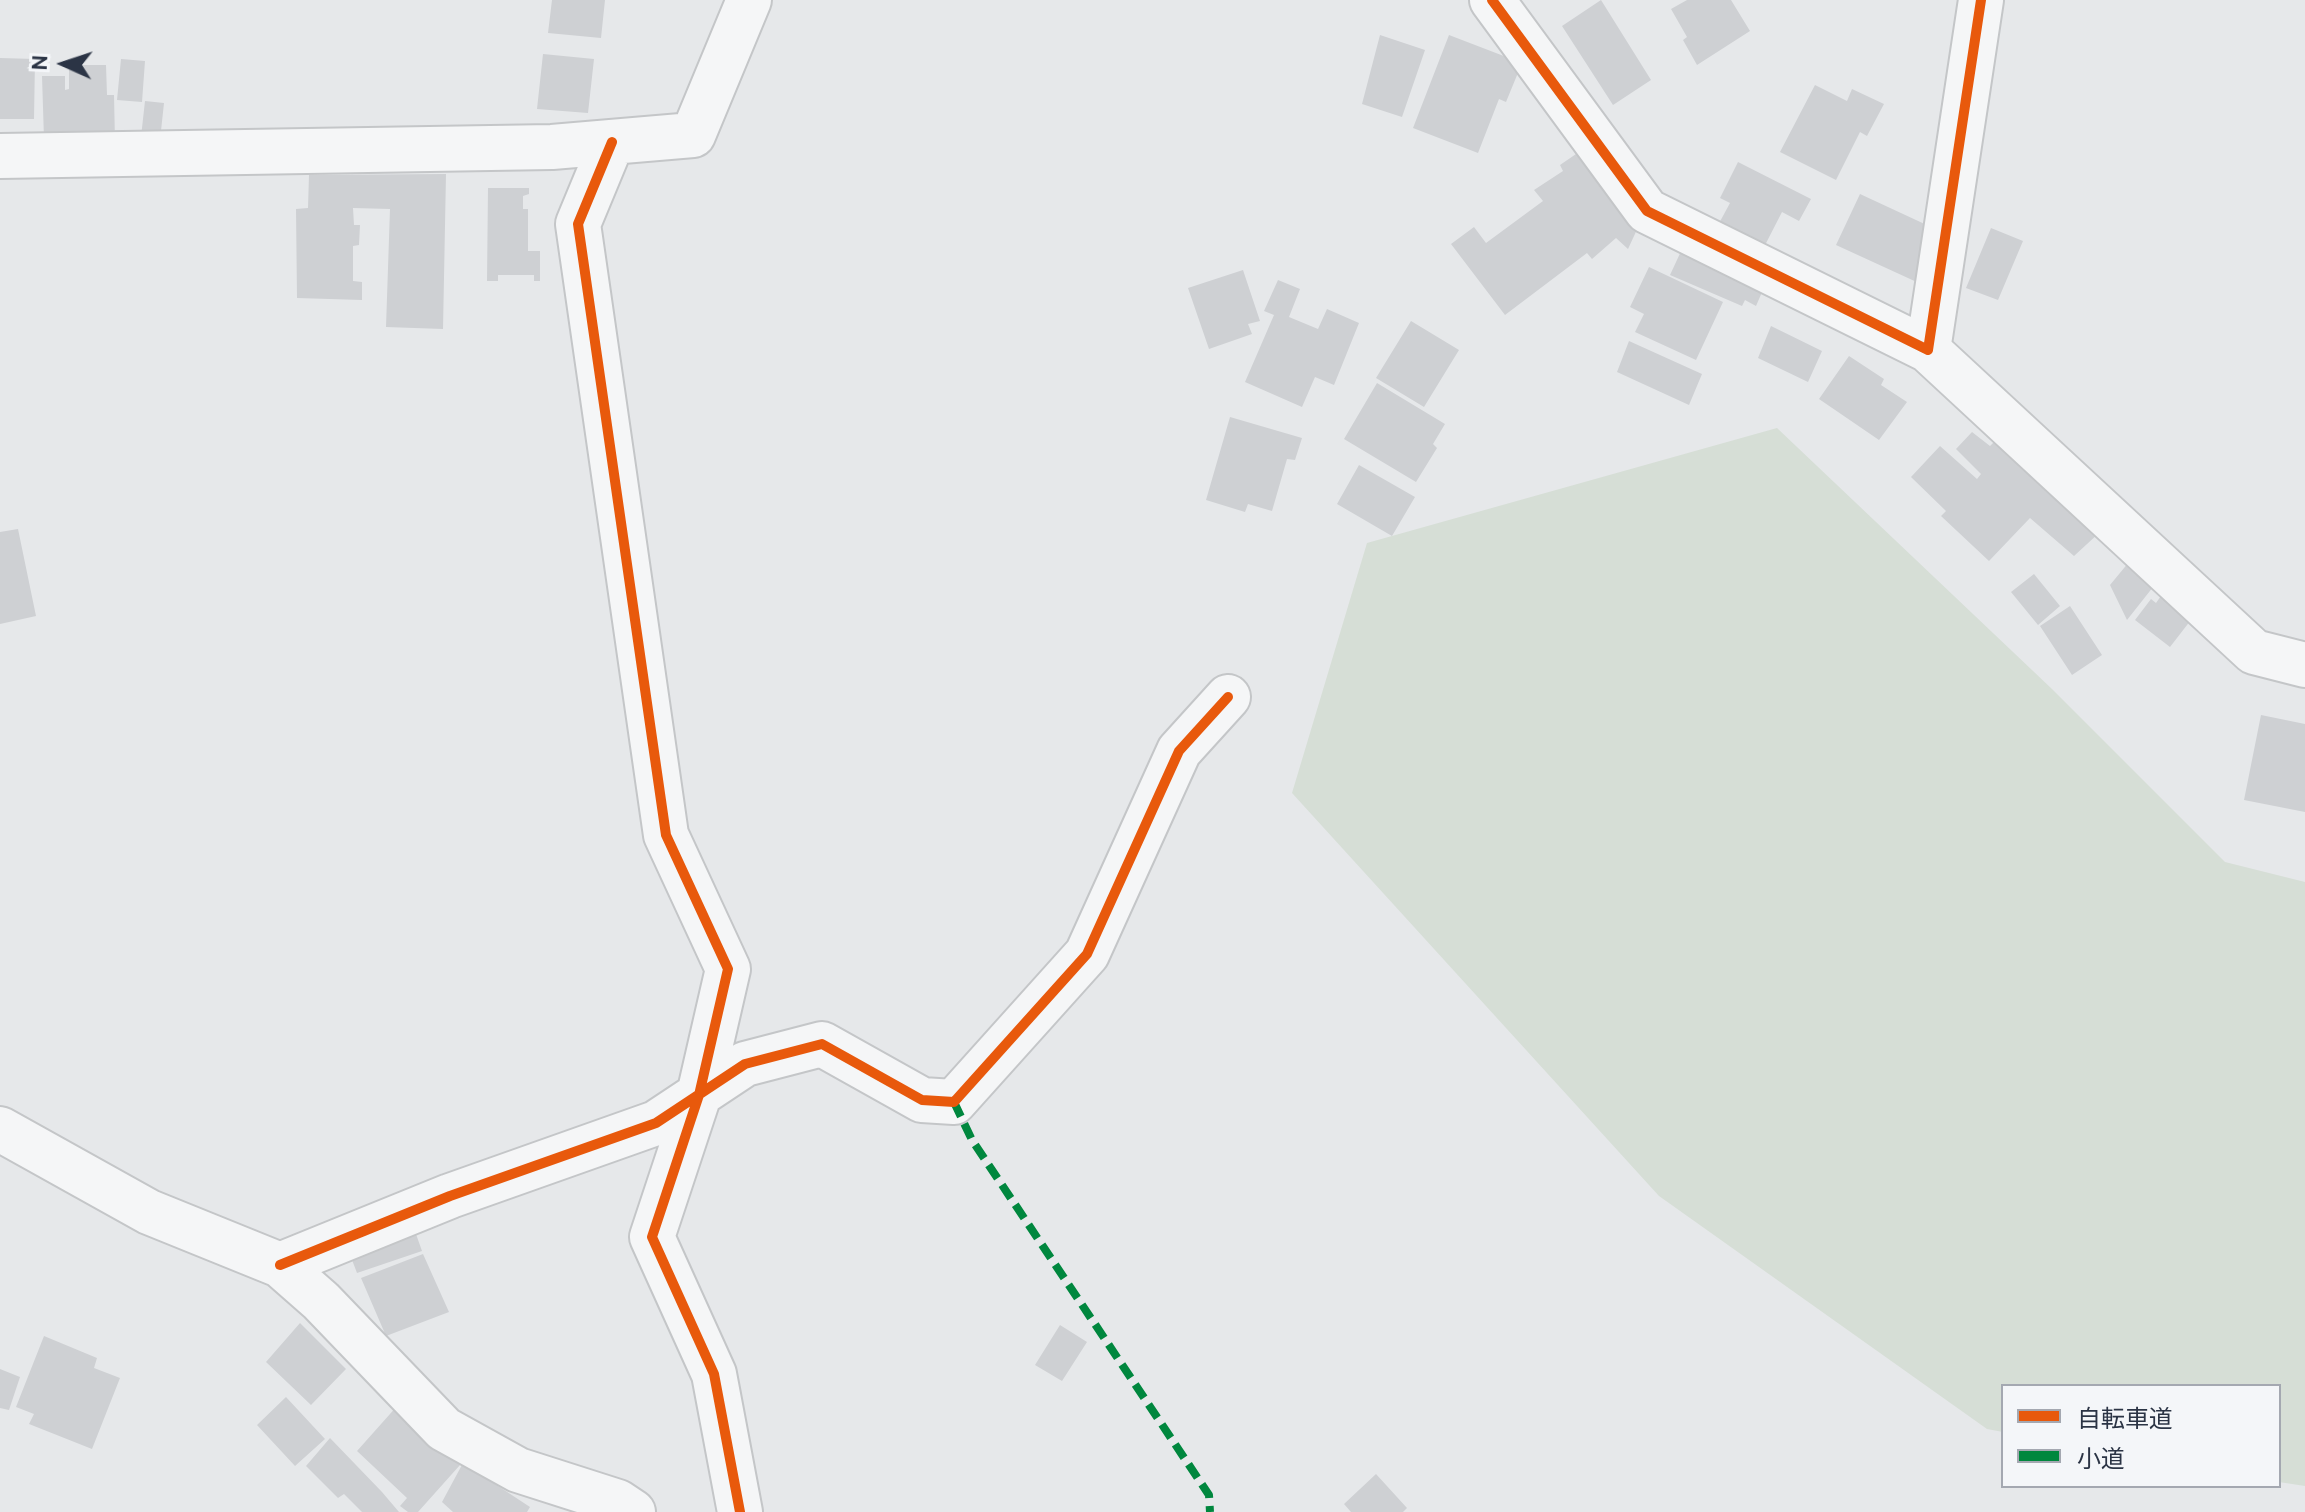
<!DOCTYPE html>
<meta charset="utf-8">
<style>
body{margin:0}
#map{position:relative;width:2305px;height:1512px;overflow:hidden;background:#e6e8ea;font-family:Cabin,"Noto Sans JP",sans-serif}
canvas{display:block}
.legend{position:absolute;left:2001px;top:1384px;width:280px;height:104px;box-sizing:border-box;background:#f4f6f9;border:2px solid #a4a8b1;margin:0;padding:10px 14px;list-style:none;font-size:24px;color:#2b3445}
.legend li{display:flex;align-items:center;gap:16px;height:40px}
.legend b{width:40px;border:2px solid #a4a8b1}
.north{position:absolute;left:24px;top:24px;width:80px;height:80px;-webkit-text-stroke:6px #f4f6f9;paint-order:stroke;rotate:273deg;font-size:22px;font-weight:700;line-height:32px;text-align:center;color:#2b3445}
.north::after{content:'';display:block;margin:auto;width:28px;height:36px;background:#2b3445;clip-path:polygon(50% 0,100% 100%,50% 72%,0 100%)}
</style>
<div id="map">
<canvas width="2305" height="1512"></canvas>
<ul class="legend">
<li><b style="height:10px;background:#e8590c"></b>自転車道</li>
<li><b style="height:10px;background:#00873e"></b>小道</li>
</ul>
<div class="north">N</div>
</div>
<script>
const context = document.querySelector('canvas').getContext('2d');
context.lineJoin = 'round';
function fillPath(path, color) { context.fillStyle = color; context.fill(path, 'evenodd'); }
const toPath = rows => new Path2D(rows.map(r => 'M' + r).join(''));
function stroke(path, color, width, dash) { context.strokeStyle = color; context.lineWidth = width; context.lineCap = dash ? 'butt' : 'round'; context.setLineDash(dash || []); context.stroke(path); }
const green = toPath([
 [1777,428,2052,689,2225,862,2305,882,2305,1486,2279,1482,2279,1386,2003,1386,2003,1432,1987,1429,1659,1196,1292,793,1367,543]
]);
const building = toPath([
 [552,0,605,0,601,38,548,33],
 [1601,0,1651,80,1613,105,1562,26],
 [1687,0,1731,0,1750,31,1697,65,1683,40,1687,37,1671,9],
 [1380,35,1425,50,1402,117,1362,104],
 [1449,35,1522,63,1506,102,1499,99,1478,153,1413,128],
 [543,54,594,59,588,113,537,109],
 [0,58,35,59,34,119,0,119],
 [121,59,145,61,142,102,117,100],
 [69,65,106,65,107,95,114,95,115,142,44,139,42,76,65,76,65,90,69,89],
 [1815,85,1847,101,1852,89,1884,104,1867,136,1860,132,1836,180,1780,152],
 [145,101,164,103,160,140,141,137],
 [1595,141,1646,210,1628,249,1616,238,1592,259,1587,253,1505,315,1451,244,1474,227,1486,243,1543,201,1534,190,1563,171,1560,165],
 [1738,162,1811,199,1799,221,1782,212,1762,251,1717,227,1730,203,1720,198],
 [446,174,443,329,386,327,390,209,353,208,354,225,360,225,359,245,353,246,353,281,362,282,362,300,297,298,296,209,308,208,309,175],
 [488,188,529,188,529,194,523,196,523,209,528,209,528,251,540,251,540,281,534,281,534,275,498,275,498,281,487,281],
 [1860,194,1944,233,1921,284,1836,245],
 [1991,228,2023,241,1998,300,1966,288],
 [1683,247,1766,283,1756,306,1745,300,1742,306,1670,275],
 [1649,267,1723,302,1696,360,1635,332,1644,314,1630,307],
 [1243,270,1260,321,1248,324,1252,334,1209,349,1188,288],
 [1278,280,1300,289,1289,317,1318,329,1327,309,1359,323,1334,385,1315,377,1302,407,1245,382,1274,315,1264,311],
 [1411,321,1459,350,1424,407,1376,378],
 [1771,326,1822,351,1808,382,1758,358],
 [1629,341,1702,374,1689,405,1617,372],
 [1849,356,1884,379,1881,385,1907,402,1879,440,1819,399],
 [1377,383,1445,424,1433,444,1437,448,1416,482,1344,439],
 [1230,417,1302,438,1295,460,1287,459,1272,511,1248,504,1245,512,1206,500],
 [1972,432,1990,446,1999,437,2099,533,2074,556,2030,518,1989,561,1941,516,1946,511,1911,477,1940,446,1977,479,1981,474,1956,449],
 [1359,465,1415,497,1392,536,1337,504],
 [18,529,36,616,0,624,0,532],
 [2129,562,2157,582,2127,620,2110,585],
 [2034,574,2060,606,2038,625,2011,592],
 [2163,593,2194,616,2170,647,2135,620,2151,599,2156,603],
 [2070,606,2102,655,2072,675,2040,626],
 [2261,715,2305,724,2305,812,2244,800],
 [411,1220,422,1251,357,1273,346,1244],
 [423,1254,449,1312,386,1336,361,1278],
 [300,1323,346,1369,311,1405,266,1362],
 [1060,1325,1087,1342,1062,1381,1035,1365],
 [44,1336,97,1358,94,1368,120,1378,92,1449,29,1424,34,1414,16,1407],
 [0,1369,20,1377,9,1410,0,1408],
 [286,1397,325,1439,295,1466,257,1425],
 [398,1405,460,1465,418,1512,408,1512,400,1506,407,1498,357,1451],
 [330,1438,382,1492,399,1512,362,1512,344,1494,338,1498,306,1466],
 [463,1463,530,1507,527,1512,453,1512,442,1502],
 [1376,1474,1407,1508,1403,1512,1351,1512,1344,1504]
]);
const minor = toPath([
 [1492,0,1647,211,1928,350,2254,652,2305,665],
 [612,142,578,224,666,835,728,969,699,1095,652,1237,714,1374,740,1512],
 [0,156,552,147,693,135,749,0],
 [1928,350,1981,0],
 [0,1129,149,1212,280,1265,321,1301,444,1429,518,1470,618,1502,633,1512],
 [280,1265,450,1196,656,1123,745,1064,822,1044,922,1100,954,1102,1087,954,1179,751,1228,697]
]);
const quiet = toPath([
 [954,1102,972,1140,1209,1495,1210,1512]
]);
const cycleway = toPath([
 [1492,0,1647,211,1928,350,1981,0],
 [612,142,578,224,666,835,728,969,699,1095,652,1237,714,1374,740,1512],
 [280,1265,450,1196,656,1123,745,1064,822,1044,922,1100,954,1102,1087,954,1179,751,1228,697]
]);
fillPath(green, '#d6ded6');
fillPath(building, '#ced0d3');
stroke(minor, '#c4c6c8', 48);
stroke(minor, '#f5f6f7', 44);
stroke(quiet, '#00873e', 8, [16, 8]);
stroke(cycleway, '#e8590c', 10);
</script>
